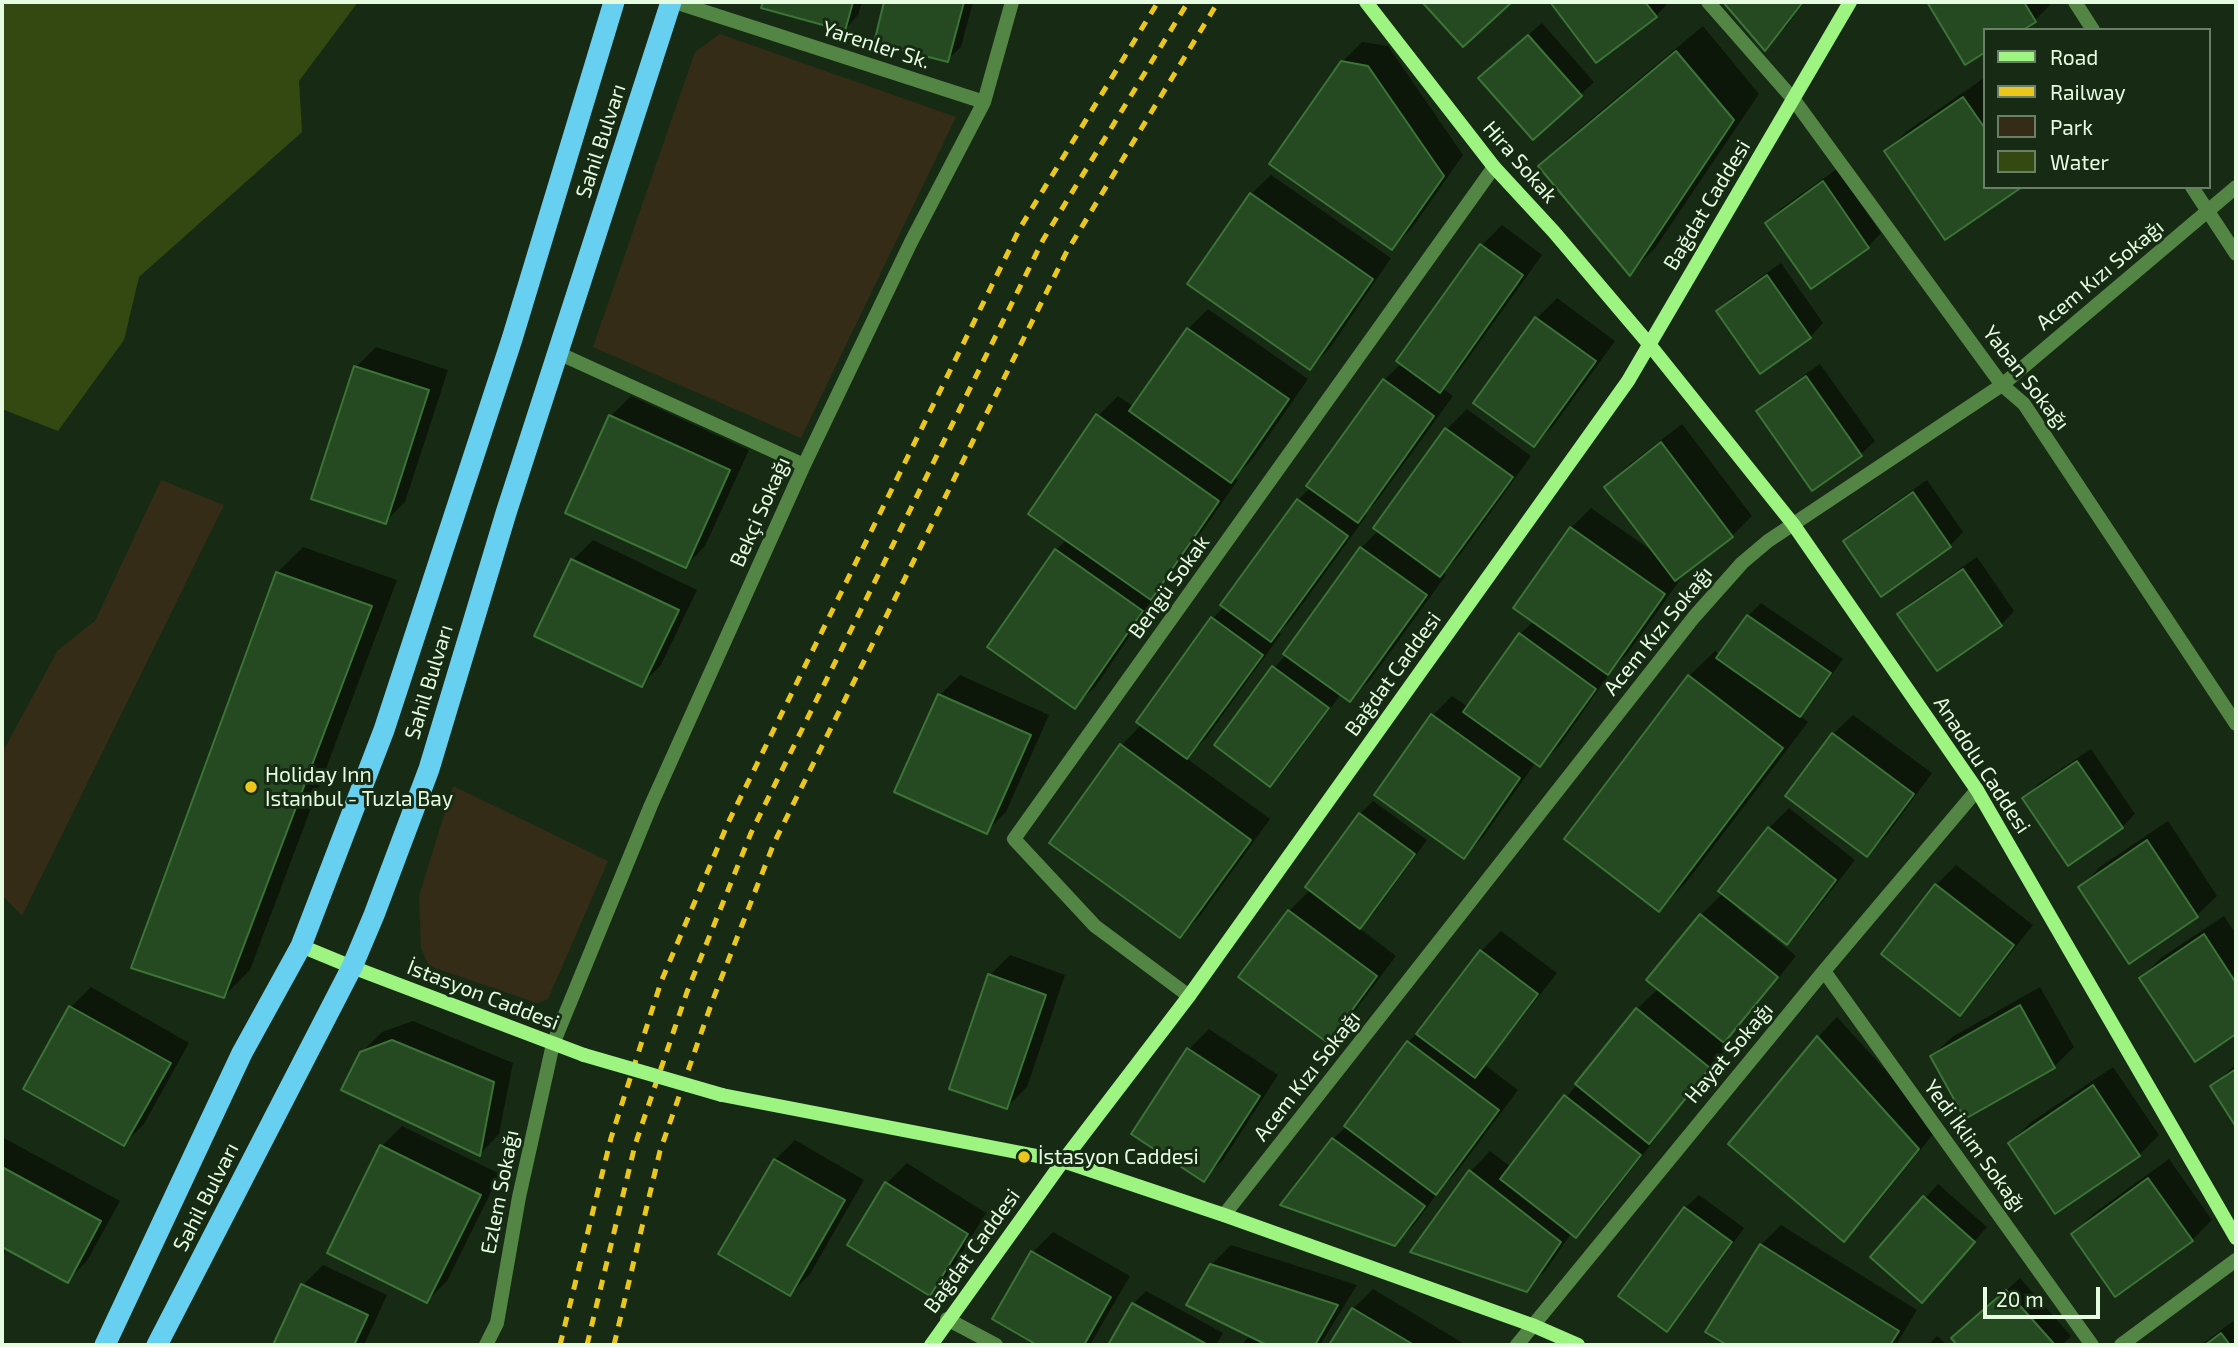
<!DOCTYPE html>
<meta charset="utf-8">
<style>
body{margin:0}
#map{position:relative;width:2238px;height:1347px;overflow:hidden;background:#172b14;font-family:"Exo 2",sans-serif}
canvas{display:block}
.frame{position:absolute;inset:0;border:4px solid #e5fce1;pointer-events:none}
.legend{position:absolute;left:1983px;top:28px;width:228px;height:161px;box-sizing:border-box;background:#172b14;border:2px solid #697f66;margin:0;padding:9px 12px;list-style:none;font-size:21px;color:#e5fce1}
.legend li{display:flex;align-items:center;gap:14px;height:35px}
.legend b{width:35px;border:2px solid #697f66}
.scale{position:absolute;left:1983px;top:1287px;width:117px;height:32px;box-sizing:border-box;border:4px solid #e5fce1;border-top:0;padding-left:9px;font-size:21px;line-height:24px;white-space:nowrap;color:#e5fce1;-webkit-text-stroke:5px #172b14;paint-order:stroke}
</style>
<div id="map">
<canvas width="2238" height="1347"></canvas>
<div class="frame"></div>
<ul class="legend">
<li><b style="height:9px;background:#9df480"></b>Road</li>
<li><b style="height:9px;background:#ebc71e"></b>Railway</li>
<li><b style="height:19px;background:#352c18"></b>Park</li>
<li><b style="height:19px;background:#344811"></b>Water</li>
</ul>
<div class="scale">20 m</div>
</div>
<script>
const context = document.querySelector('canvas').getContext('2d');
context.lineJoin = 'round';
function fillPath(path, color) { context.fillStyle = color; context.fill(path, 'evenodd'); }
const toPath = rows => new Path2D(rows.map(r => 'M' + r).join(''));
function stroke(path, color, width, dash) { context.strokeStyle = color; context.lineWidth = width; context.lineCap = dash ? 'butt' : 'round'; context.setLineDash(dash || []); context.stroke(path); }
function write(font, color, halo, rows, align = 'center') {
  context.font = font + ' "Exo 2",sans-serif'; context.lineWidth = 6; context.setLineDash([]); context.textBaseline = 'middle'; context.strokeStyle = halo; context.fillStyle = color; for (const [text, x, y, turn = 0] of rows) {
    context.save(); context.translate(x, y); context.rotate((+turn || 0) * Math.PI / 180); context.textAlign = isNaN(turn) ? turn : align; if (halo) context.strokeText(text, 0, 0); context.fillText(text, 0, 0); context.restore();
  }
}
const green = toPath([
 [720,34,956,117,801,438,593,347,695,52],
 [161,480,224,505,22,916,2,895,2,753,58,650,95,621],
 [453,786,608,861,548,999,537,1003,429,966,421,948,419,896]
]);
const water = toPath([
 [2,2,358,2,299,81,302,132,139,277,124,340,58,431,2,409]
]);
const shadow = toPath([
 [764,2,862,2,858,15,845,29,763,7],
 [886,2,973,2,961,47,947,60,876,41],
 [1552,2,1669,2,1656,16,1596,61],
 [1726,2,1805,2,1785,28,1765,48],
 [1929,2,2053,2,2035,20,1984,30,1984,51,1966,62],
 [1542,23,1594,82,1580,95,1494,65],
 [1703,26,1759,94,1655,248,1630,273,1540,166,1566,140],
 [1362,42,1388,46,1463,155,1412,228,1392,248,1342,62],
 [1984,78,1984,187,1945,238,1886,152,1906,132],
 [1837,169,1881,233,1868,247,1767,223,1780,209],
 [1271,175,1391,258,1330,348,1310,368,1251,194],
 [1502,225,1542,255,1459,371,1442,388,1453,396,1377,501,1364,514,1367,515,1291,620,1279,632,1281,634,1207,737,1186,758,1270,819,1200,916,1180,936,1121,746,1142,724,1213,618,1225,606,1298,500,1311,487,1384,380,1402,363,1399,360,1482,245],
 [1781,263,1823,323,1810,337,1718,311,1731,298],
 [1557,298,1615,341,1554,425,1534,445,1476,402,1537,318],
 [1208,309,1308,379,1251,461,1234,477,1238,480,1170,577,1159,589,1161,590,1095,687,1075,706,1056,550,1067,539,1098,416,1118,396,1134,407,1188,329],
 [376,347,448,370,405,502,385,522,356,367],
 [1820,364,1875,441,1861,454,1813,488,1758,411,1772,398],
 [631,396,749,450,705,546,686,566,567,512,611,416],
 [1467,409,1531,456,1460,555,1443,572,1446,575,1370,680,1350,700,1341,694,1284,771,1270,785,1274,668,1287,654,1285,653,1361,548,1379,530,1376,528,1447,429],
 [1682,424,1752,516,1732,536,1684,574,1628,653,1614,667,1560,745,1540,765,1536,762,1483,837,1464,857,1432,716,1452,696,1468,707,1520,634,1534,621,1571,528,1591,508,1655,553,1606,487,1626,467],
 [1927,480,1963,532,1950,546,1881,594,1845,542,1858,528],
 [593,540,697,590,661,665,641,685,573,560],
 [303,547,397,580,250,970,224,996,277,573],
 [1977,557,2014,611,2001,625,1900,614,1913,601],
 [1761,603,1843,659,1813,701,1799,715,1808,722,1685,884,1659,910,1689,676,1715,651,1721,655,1748,616],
 [960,675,1049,715,1006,812,986,832,896,791,940,695],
 [1853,715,1932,773,1887,835,1867,855,1833,734],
 [2091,749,2135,814,2122,827,2024,799,2037,785],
 [1373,801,1427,840,1374,913,1359,928,1396,956,1347,1021,1327,1041,1241,977,1289,911,1311,889,1360,814],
 [1789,808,1855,860,1806,923,1787,942,1740,906,1738,909,1796,956,1744,1021,1723,1042,1728,1047,1657,1133,1659,1134,1596,1216,1576,1236,1572,1232,1546,1270,1526,1290,1471,1171,1490,1151,1511,1167,1637,1009,1659,988,1649,980,1701,915,1723,893,1769,828],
 [2168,821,2217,896,2197,915,2129,961,2080,887,2100,867],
 [1956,865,2033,925,1979,993,1959,1013,1936,885],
 [2224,916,2236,934,2236,1032,2196,1059,2141,978,2161,958],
 [1501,931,1557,973,1485,1065,1518,1090,1456,1173,1441,1188,1415,1224,1395,1244,1283,1204,1333,1139,1347,1126,1408,1042,1423,1027,1481,951],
 [1010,955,1065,975,1027,1087,1007,1107,990,975],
 [91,987,189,1043,144,1124,124,1144,71,1007],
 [2040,987,2074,1047,2054,1067,1932,1056,1952,1037],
 [1837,1017,1938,1128,1864,1220,1844,1240,1731,1144,1818,1037],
 [413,1021,513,1063,499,1134,480,1154,361,1053,382,1032],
 [1209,1029,1278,1075,1223,1160,1203,1180,1133,1133,1189,1049],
 [2236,1064,2236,1124,2212,1087],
 [2113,1067,2159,1135,2139,1155,2010,1143,2030,1123],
 [402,1126,500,1174,447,1281,427,1301,329,1252,382,1146],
 [2,1137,120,1201,87,1261,67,1281,7,1248,2,1259],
 [795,1140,864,1180,810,1274,790,1294,775,1160],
 [2169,1159,2212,1220,2192,1240,2073,1234,2093,1214],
 [907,1163,986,1213,949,1274,929,1294,887,1183],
 [1938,1184,1987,1227,1922,1301,1872,1257],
 [1699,1195,1744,1228,1680,1316,1667,1329,1685,1208],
 [1781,1225,1917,1310,1896,1345,1730,1345,1708,1331,1761,1245],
 [1053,1232,1130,1276,1090,1345,1041,1345,994,1318,1033,1252],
 [1231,1245,1357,1285,1320,1345,1241,1345,1251,1335,1211,1265],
 [323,1265,387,1295,364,1345,275,1345,303,1285],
 [2020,1278,2071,1336,2062,1345,1960,1345,1954,1338],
 [1373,1289,1466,1345,1331,1345,1353,1309],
 [1146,1291,1223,1333,1216,1345,1110,1345,1133,1304],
 [2236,1319,2236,1345,2201,1345],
 [1937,1336,1947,1345,1928,1345]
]);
const building = toPath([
 [763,2,853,2,845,31,761,8,763,2],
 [884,2,964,2,948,62,874,43,884,2],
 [1422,2,1512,2,1463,47,1422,2],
 [1550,2,1645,2,1657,17,1596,63,1550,2],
 [1723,2,1803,2,1765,51,1723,2],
 [1927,2,2024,2,2036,22,2023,30,1984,30,1984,53,1965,65,1927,2],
 [1528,35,1582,96,1533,140,1478,78,1528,35],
 [1676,51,1734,120,1630,276,1538,166,1676,51],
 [1341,61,1368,66,1444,176,1392,250,1269,164,1341,61],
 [1963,97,1984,127,1984,187,2022,187,1945,240,1884,151,1963,97],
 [1823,181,1869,248,1811,289,1765,223,1823,181],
 [1250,193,1373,279,1310,370,1187,284,1250,193],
 [1480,244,1523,275,1440,393,1396,361,1480,244],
 [1767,275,1811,338,1760,374,1716,311,1767,275],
 [1535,317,1596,361,1534,447,1473,403,1535,317],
 [1187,328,1289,399,1231,483,1129,411,1187,328],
 [354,366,429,390,386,524,311,499,354,366],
 [1806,376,1862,456,1812,491,1756,411,1806,376],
 [1383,379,1434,416,1358,523,1306,486,1383,379],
 [1096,414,1219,501,1151,600,1028,514,1096,414],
 [609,415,730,470,686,568,565,513,609,415],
 [1445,428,1513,477,1440,577,1373,528,1445,428],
 [1661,442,1733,537,1675,581,1604,487,1661,442],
 [1913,492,1951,547,1881,597,1843,541,1913,492],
 [1297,499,1348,536,1271,642,1220,605,1297,499],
 [1570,527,1665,594,1608,675,1513,608,1570,527],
 [1360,547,1427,595,1350,702,1283,654,1360,547],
 [1055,549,1143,611,1075,709,987,647,1055,549],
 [571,559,679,610,642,687,534,636,571,559],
 [1963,569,2002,626,1937,671,1897,614,1963,569],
 [276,572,372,606,224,998,131,968,276,572],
 [1747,615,1831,673,1800,717,1716,658,1747,615],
 [1211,617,1263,655,1187,759,1136,722,1211,617],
 [1519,633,1596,689,1540,767,1463,712,1519,633],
 [1272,666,1329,708,1270,787,1214,745,1272,666],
 [1688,675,1783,748,1659,912,1564,839,1688,675],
 [938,694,1031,735,987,834,894,792,938,694],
 [1431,714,1520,778,1464,859,1374,795,1431,714],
 [1832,733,1914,794,1867,857,1785,796,1832,733],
 [1120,744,1251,840,1180,938,1049,843,1120,744],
 [2077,761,2123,828,2068,866,2022,798,2077,761],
 [1359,813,1415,854,1360,929,1305,887,1359,813],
 [1768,827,1836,880,1787,945,1718,891,1768,827],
 [2147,840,2198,917,2129,964,2078,887,2147,840],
 [1935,884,2014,945,1960,1016,1881,954,1935,884],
 [1288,910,1377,976,1328,1043,1238,977,1288,910],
 [1700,914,1778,977,1724,1043,1646,980,1700,914],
 [2204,934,2236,983,2236,1034,2195,1062,2139,978,2204,934],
 [1480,950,1538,994,1475,1078,1416,1034,1480,950],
 [988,974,1046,995,1007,1109,949,1089,988,974],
 [2020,1005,2055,1068,1965,1119,1930,1056,2020,1005],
 [69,1006,171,1063,124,1146,23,1089,69,1006],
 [1636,1008,1710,1068,1649,1144,1575,1084,1636,1008],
 [1817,1036,1919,1149,1844,1242,1728,1144,1817,1036],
 [392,1040,494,1082,480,1156,341,1090,360,1052,392,1040],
 [1407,1041,1499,1110,1436,1195,1344,1126,1407,1041],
 [1187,1048,1260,1096,1204,1182,1131,1134,1187,1048],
 [2236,1069,2236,1127,2210,1086,2236,1069],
 [2093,1085,2140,1156,2055,1214,2008,1143,2093,1085],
 [1564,1095,1641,1155,1576,1238,1500,1179,1564,1095],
 [1332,1138,1425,1206,1395,1246,1280,1205,1332,1138],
 [380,1145,481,1195,427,1303,327,1253,380,1145],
 [774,1159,845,1200,790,1296,718,1254,774,1159],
 [2,1167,101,1221,68,1283,2,1247,2,1167],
 [1469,1170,1561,1242,1527,1292,1410,1252,1469,1170],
 [2148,1178,2193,1241,2115,1297,2071,1234,2148,1178],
 [885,1182,968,1234,930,1296,847,1245,885,1182],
 [1923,1196,1975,1242,1922,1303,1870,1257,1923,1196],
 [1684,1207,1732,1242,1667,1332,1618,1296,1684,1207],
 [1760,1244,1899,1331,1890,1345,1727,1345,1705,1332,1760,1244],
 [1031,1251,1111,1297,1084,1345,1037,1345,992,1319,1031,1251],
 [1210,1264,1338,1305,1315,1345,1267,1345,1186,1305,1210,1264],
 [301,1284,368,1315,354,1345,273,1345,301,1284],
 [2006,1290,2055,1345,1957,1345,1951,1338,2006,1290],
 [1132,1303,1208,1345,1108,1345,1132,1303],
 [1352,1308,1414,1345,1329,1345,1352,1308],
 [2221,1333,2230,1345,2205,1345,2221,1333]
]);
const street = toPath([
 [675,2,984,102],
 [1708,2,1794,100,2002,385,2024,404,2236,724],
 [2075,2,2093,30],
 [2192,187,2236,254],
 [558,353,804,465],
 [1824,971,2092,1345],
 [1189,996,1095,926,1014,839,1494,167],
 [1224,1215,1694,617,1742,563,1768,541,2002,385,2236,187],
 [947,1319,996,1345],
 [486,1345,497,1323,519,1197,553,1044,651,805,804,465,911,242,984,102,1012,2],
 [1517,1345,1824,971,1977,790],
 [2121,1345,2236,1260]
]);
const secondary = toPath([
 [1366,2,1494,167,1554,232,1649,344,1793,524,1977,790,2236,1238],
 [301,946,352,967,584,1055],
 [722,1095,1063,1161,1224,1215,1532,1325,1578,1345],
 [931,1345,1063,1161,1189,996,1628,381,1850,2]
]);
const highway = toPath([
 [105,1345,242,1053,301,946,384,730,512,339,614,2],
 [157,1345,352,967,374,915,429,769,506,513,671,2]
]);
const rail = toPath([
 [560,1345,611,1138,661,982,728,823,1020,228,1158,2],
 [587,1345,635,1145,687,992,751,833,1043,240,1188,2],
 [614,1345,660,1151,712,1002,774,843,1066,253,1218,2]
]);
const secondaryBridge = toPath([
 [584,1055,722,1095]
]);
const markers = [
 [251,787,7,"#ebc71e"],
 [1024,1157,7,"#ebc71e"]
];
const streetNames = [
 ["Yarenler Sk.",876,45,18],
 ["Sahil Bulvarı",601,141,-72],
 ["Hira Sokak",1520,162,49],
 ["Bağdat Caddesi",1707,205,-59],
 ["Acem Kızı Sokağı",2100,275,-40],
 ["Yaban Sokağı",2026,378,52],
 ["Bekçi Sokağı",760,512,-66],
 ["Bengü Sokak",1169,587,-54],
 ["Acem Kızı Sokağı",1658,631,-51],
 ["Bağdat Caddesi",1393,674,-54],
 ["Sahil Bulvarı",429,682,-73],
 ["Anadolu Caddesi",1982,765,57],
 ["İstasyon Caddesi",483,995,21],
 ["Hayat Sokağı",1729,1053,-50],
 ["Acem Kızı Sokağı",1307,1076,-52],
 ["Yedi İklim Sokağı",1975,1146,54],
 ["Ezlem Sokağı",500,1192,-79],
 ["Sahil Bulvarı",206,1197,-63],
 ["Bağdat Caddesi",972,1251,-54]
];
const poiNames = [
 ["Holiday Inn",265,775],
 ["Istanbul - Tuzla Bay",265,799],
 ["İstasyon Caddesi",1038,1157]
];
fillPath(green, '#352c18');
fillPath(water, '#344811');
fillPath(shadow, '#0007');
fillPath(building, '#254a22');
stroke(building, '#3b7436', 2);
stroke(street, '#538644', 14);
stroke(secondary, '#9df480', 14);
stroke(highway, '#67d0f1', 21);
stroke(rail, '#ebc71e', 5, [10, 9]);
stroke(secondaryBridge, '#9df480', 14);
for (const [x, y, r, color] of markers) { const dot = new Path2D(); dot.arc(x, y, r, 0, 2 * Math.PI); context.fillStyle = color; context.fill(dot); stroke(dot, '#172b14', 2.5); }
write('21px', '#e5fce1', '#172b14', streetNames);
write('21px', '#e5fce1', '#172b14', poiNames, 'left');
</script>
